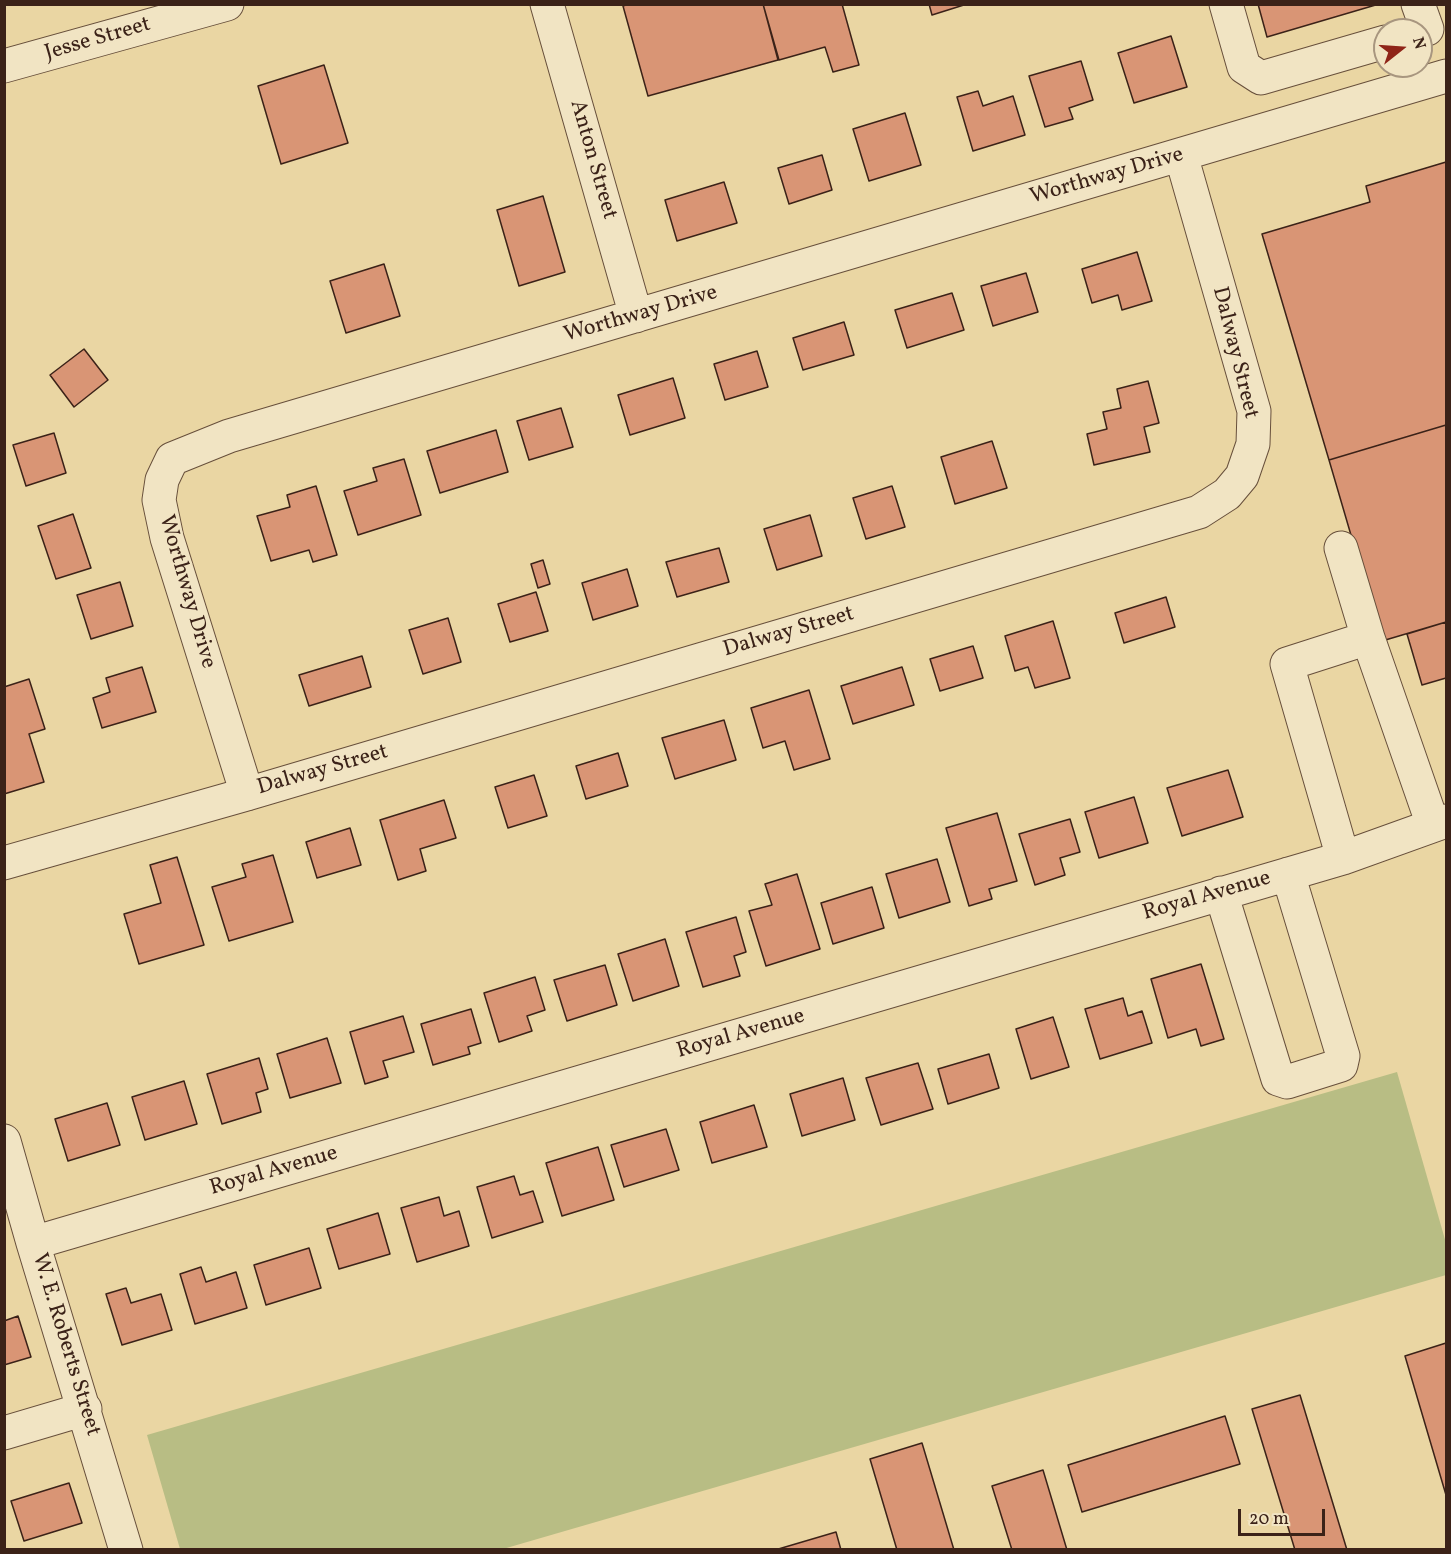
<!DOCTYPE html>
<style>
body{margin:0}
#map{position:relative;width:1451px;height:1554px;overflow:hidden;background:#ead6a3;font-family:Vollkorn,serif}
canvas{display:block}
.frame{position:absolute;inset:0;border:6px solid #3b2218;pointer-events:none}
.north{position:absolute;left:1373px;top:18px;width:60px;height:60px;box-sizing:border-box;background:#f1e4c3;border:2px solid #a8967f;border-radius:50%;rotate:73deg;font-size:16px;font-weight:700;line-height:24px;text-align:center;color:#3b2218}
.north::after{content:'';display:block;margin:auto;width:21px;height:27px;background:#8f2418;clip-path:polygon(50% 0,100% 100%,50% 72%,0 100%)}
.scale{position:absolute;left:1238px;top:1509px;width:87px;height:27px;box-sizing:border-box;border:3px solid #3b2218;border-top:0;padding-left:8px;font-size:18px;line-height:21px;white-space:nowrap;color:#3b2218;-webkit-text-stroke:4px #f1e4c3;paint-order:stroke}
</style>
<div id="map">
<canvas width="1451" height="1554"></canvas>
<div class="frame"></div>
<div class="north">N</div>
<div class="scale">20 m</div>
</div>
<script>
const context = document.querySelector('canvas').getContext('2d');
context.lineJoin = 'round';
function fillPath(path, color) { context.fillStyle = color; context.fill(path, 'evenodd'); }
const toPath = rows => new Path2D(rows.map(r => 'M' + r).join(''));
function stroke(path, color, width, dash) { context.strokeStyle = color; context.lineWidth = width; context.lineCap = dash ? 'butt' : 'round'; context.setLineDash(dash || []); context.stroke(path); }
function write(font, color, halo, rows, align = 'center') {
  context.font = font + ' Vollkorn,serif'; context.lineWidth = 4.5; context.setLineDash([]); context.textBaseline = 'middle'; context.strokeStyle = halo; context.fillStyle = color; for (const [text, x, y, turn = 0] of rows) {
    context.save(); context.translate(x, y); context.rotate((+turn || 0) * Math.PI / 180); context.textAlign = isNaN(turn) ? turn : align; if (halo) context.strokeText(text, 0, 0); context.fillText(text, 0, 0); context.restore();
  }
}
const green = toPath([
 [1397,1072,1446,1243,1446,1275,503,1549,180,1549,147,1435]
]);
const building = toPath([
 [629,4,763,4,778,60,648,96,623,6,629,4],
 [763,4,842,4,859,65,833,72,825,47,779,60,763,4],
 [929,4,967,4,932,15,929,4],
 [1258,4,1379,4,1267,37,1258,4],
 [1171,36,1187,87,1134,103,1118,53,1171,36],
 [1081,61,1093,100,1069,108,1073,119,1045,127,1029,76,1081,61],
 [324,65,348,143,281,164,258,86,324,65],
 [978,91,983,106,1013,96,1025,135,973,151,957,97,978,91],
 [905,113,921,165,869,181,853,129,905,113],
 [822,155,832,190,789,204,778,168,822,155],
 [1446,162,1446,425,1329,460,1262,234,1370,202,1366,186,1446,162],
 [724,182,737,223,677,241,665,200,724,182],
 [543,196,565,272,519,286,497,210,543,196],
 [1137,252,1152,301,1122,310,1118,295,1092,303,1082,269,1137,252],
 [384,264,400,316,346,333,330,281,384,264],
 [1026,273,1038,312,993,326,981,286,1026,273],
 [952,293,964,330,907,348,895,310,952,293],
 [844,322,854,355,803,370,793,338,844,322],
 [84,349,108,380,74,407,50,375,84,349],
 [757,351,768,387,725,400,714,364,757,351],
 [673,378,685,418,630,435,618,395,673,378],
 [1148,381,1159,423,1144,427,1150,452,1094,465,1087,434,1107,429,1103,412,1121,408,1117,389,1148,381],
 [561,408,573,447,529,460,517,421,561,408],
 [1446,425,1446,622,1382,641,1329,460,1446,425],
 [496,430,508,472,440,493,427,451,496,430],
 [54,433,66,473,26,486,13,445,54,433],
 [992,441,1007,488,955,504,941,457,992,441],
 [404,459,421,515,358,535,344,491,377,481,373,468,404,459],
 [316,486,337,555,313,562,309,550,271,561,257,516,290,507,287,495,316,486],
 [892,486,905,527,866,539,853,498,892,486],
 [73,514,91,568,56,579,38,526,73,514],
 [810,515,822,556,777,570,764,529,810,515],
 [719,548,729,582,677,597,666,562,719,548],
 [543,560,550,584,538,588,531,564,543,560],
 [627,569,638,606,593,620,582,583,627,569],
 [120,582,133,626,91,639,77,595,120,582],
 [536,592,548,631,510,642,498,604,536,592],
 [1166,597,1175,627,1124,643,1115,613,1166,597],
 [448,618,461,662,423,674,409,630,448,618],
 [1053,621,1070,678,1035,688,1028,667,1015,671,1005,636,1053,621],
 [1446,622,1446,678,1422,685,1407,634,1446,622],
 [973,646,983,678,940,691,930,659,973,646],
 [362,656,371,687,309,706,299,675,362,656],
 [142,667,156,712,102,728,93,698,110,692,106,678,142,667],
 [902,667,914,705,853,724,841,686,902,667],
 [29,679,45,729,29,734,44,782,4,794,4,687,29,679],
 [809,690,830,759,794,770,785,741,763,748,751,708,809,690],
 [724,720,736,760,675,779,662,738,724,720],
 [618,753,628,786,586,799,576,766,618,753],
 [1228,770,1243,817,1182,836,1167,788,1228,770],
 [534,775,547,816,508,828,495,787,534,775],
 [1134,797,1148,843,1099,858,1085,812,1134,797],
 [444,800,456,838,420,849,426,871,398,880,380,820,444,800],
 [997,813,1017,881,989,889,992,899,969,906,946,828,997,813],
 [1070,819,1080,852,1060,858,1065,875,1035,885,1019,834,1070,819],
 [350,828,361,865,317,878,306,842,350,828],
 [273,855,293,922,229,941,212,887,246,877,242,864,273,855],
 [177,857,204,945,139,964,124,914,161,903,150,865,177,857],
 [937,859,950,902,899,918,886,874,937,859],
 [797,874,820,949,766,966,749,911,772,905,765,884,797,874],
 [872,887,884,928,833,944,821,903,872,887],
 [736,917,746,952,734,956,740,976,703,987,686,932,736,917],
 [665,939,679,986,633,1001,618,954,665,939],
 [1201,964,1224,1039,1201,1046,1196,1029,1168,1038,1151,979,1201,964],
 [605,965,617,1005,567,1021,554,980,605,965],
 [535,977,545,1010,527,1016,532,1031,499,1042,484,993,535,977],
 [1123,998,1128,1016,1142,1011,1152,1043,1100,1059,1085,1009,1123,998],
 [471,1009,481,1043,468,1047,470,1054,433,1065,421,1024,471,1009],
 [403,1016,414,1052,383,1061,388,1077,365,1084,350,1032,403,1016],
 [1053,1017,1069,1067,1031,1079,1016,1029,1053,1017],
 [327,1038,341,1083,290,1098,277,1054,327,1038],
 [989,1054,999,1088,948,1104,938,1069,989,1054],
 [259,1058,268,1089,256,1093,261,1112,222,1124,207,1074,259,1058],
 [918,1063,933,1109,881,1125,866,1078,918,1063],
 [843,1078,855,1120,802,1136,790,1094,843,1078],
 [184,1081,197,1124,145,1140,132,1097,184,1081],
 [107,1103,120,1145,68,1161,55,1119,107,1103],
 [754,1105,767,1147,712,1163,700,1122,754,1105],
 [666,1129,679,1170,624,1187,611,1145,666,1129],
 [598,1147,614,1200,562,1216,546,1163,598,1147],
 [514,1176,520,1195,533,1191,543,1222,492,1238,477,1187,514,1176],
 [439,1197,444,1216,459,1211,469,1246,417,1262,401,1208,439,1197],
 [378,1213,390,1254,339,1269,327,1229,378,1213],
 [309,1248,321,1288,266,1305,254,1265,309,1248],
 [201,1267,206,1282,236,1272,247,1308,195,1324,180,1274,201,1267],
 [126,1288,131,1303,161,1294,172,1330,122,1345,106,1294,126,1288],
 [18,1316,31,1357,4,1365,4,1321,18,1316],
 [1446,1343,1446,1495,1405,1356,1446,1343],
 [1300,1395,1347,1550,1295,1550,1252,1409,1300,1395],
 [1225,1416,1240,1464,1082,1512,1068,1465,1225,1416],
 [922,1443,954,1550,897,1550,870,1459,922,1443],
 [1043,1470,1067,1550,1012,1550,992,1486,1043,1470],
 [69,1483,82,1523,24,1541,11,1501,69,1483],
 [836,1532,841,1550,775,1550,836,1532]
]);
const minor = toPath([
 [547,4,636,316],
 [1226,4,1244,67,1261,78,1385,42],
 [1418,4,1427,29,1421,31],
 [4,66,227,4],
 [1341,548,1368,638],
 [247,794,167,538,159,500,162,480,172,459,229,436,1446,76],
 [1343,858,1287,664,1368,638,1433,825],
 [4,863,247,794,1199,512,1227,494,1242,476,1253,444,1254,411,1181,155],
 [1221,893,1278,1079,1287,1082,1341,1065,1343,1056,1288,874],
 [4,1141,33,1243,126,1550],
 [33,1243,1343,858,1446,821],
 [4,1433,85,1409]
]);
const streetNames = [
 ["Jesse Street",98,40,-16],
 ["Anton Street",592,160,74],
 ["Worthway Drive",1107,177,-16],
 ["Worthway Drive",641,315,-16],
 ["Dalway Street",1234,353,76],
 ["Worthway Drive",186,592,74],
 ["Dalway Street",789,633,-16],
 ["Dalway Street",323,771,-16],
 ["Royal Avenue",1207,897,-16],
 ["Royal Avenue",741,1035,-16],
 ["Royal Avenue",274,1172,-16],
 ["W. E. Roberts Street",65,1345,73]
];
fillPath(green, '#b8bd84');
fillPath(building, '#d99575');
stroke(building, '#3b2218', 1.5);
stroke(minor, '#674f3b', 35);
stroke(minor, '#f1e4c3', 33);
write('22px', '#3b2218', '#f1e4c3', streetNames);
</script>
